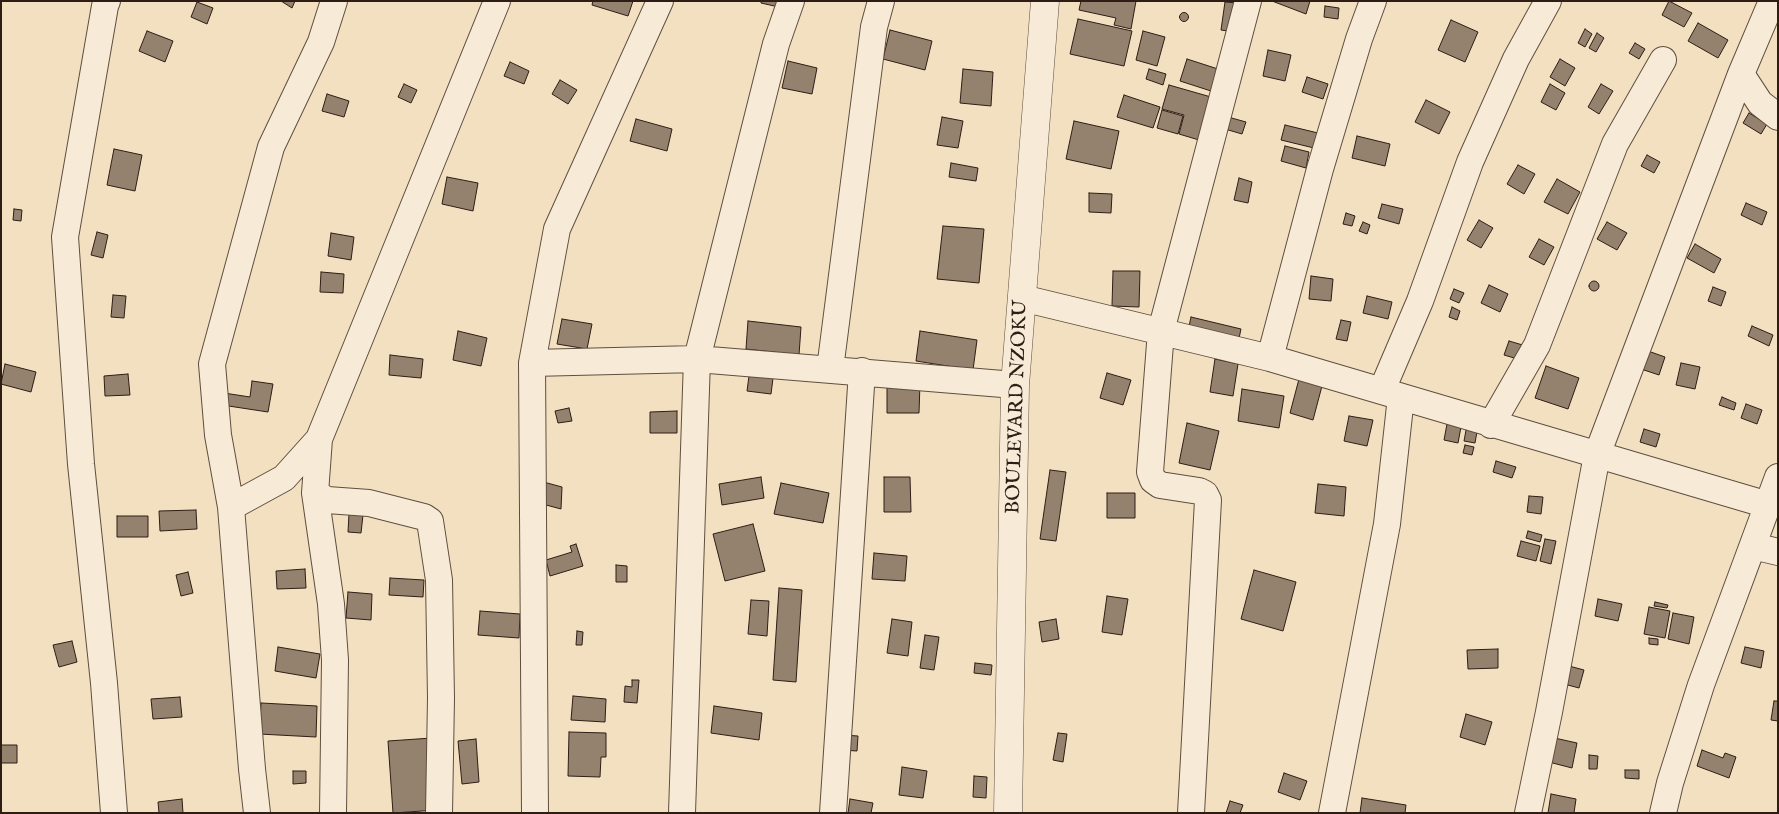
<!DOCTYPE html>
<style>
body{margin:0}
#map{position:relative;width:1779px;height:814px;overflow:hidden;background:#f3e0c1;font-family:"IM FELL English",serif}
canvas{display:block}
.frame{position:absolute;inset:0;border:2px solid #2e1d15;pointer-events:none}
</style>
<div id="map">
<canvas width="1779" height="814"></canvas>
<div class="frame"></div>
</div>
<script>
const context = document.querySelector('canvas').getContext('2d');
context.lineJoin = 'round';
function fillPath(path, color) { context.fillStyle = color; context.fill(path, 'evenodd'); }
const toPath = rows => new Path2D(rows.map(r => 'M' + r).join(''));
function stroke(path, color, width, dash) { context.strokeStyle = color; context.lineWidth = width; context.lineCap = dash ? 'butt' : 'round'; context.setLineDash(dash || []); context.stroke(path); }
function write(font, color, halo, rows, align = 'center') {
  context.font = font + ' "IM FELL English",serif'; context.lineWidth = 4; context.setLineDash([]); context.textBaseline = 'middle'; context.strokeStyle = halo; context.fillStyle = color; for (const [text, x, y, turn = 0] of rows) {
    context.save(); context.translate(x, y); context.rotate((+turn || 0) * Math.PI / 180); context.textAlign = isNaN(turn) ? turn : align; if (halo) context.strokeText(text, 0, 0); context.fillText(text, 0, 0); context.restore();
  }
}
const building = toPath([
 [281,1,295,1,292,8,281,1],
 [593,1,633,1,628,16,592,5,593,1],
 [761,1,785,1,783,8,761,3,761,1],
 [1081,1,1136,1,1131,29,1114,25,1116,18,1079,10,1081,1],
 [1272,1,1310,1,1306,14,1272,1],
 [1669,1,1692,13,1684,27,1662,15,1669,1],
 [197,2,213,8,207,24,191,17,197,2],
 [1225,2,1238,3,1234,32,1221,30,1225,2],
 [1325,6,1339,8,1338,19,1324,17,1325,6],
 '1179.5 17a4.5 4.5 0 1 1 9 0a4.5 4.5 0 1 1-9 0Z',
 [1078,19,1132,31,1124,66,1070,54,1078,19],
 [1451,20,1478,32,1465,62,1438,50,1451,20],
 [1698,23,1728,40,1718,58,1688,41,1698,23],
 [1585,29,1592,34,1585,47,1578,43,1585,29],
 [890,30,932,41,925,70,883,59,890,30],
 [147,31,173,41,165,62,139,51,147,31],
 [1143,31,1165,37,1157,66,1136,60,1143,31],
 [1597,33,1604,38,1596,52,1589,48,1597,33],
 [1635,43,1645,49,1639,59,1629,53,1635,43],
 [1268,50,1291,55,1285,81,1263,76,1268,50],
 [1187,59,1218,69,1211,91,1180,81,1187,59],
 [1560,59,1575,68,1565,86,1550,77,1560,59],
 [788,61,817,68,812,94,782,88,788,61],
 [510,62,529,71,524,84,504,76,510,62],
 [963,69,993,72,991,106,960,103,963,69],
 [1149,69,1166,74,1163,85,1146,79,1149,69],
 [1307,77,1328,84,1323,99,1302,92,1307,77],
 [560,80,577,90,568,104,552,94,560,80],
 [404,84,417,90,411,103,398,97,404,84],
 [1550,84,1565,93,1556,110,1541,102,1550,84],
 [1601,84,1613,91,1599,114,1588,107,1601,84],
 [1169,85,1211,97,1199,140,1179,134,1184,115,1162,109,1169,85],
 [327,94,349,101,344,117,322,111,327,94],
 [1124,95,1160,107,1153,128,1117,117,1124,95],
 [1426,100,1450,112,1439,134,1415,122,1426,100],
 [1162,110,1183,116,1178,134,1157,128,1162,110],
 [1749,113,1767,124,1761,134,1743,123,1749,113],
 [942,117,963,121,958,148,937,145,942,117],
 [1228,117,1246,122,1242,134,1225,129,1228,117],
 [636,119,672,129,667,151,630,141,636,119],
 [1074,121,1119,131,1111,169,1066,159,1074,121],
 [1285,125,1318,133,1314,148,1281,140,1285,125],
 [1357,136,1390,144,1385,166,1352,158,1357,136],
 [1285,146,1309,152,1306,168,1281,161,1285,146],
 [114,149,142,155,135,191,107,185,114,149],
 [1647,155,1660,162,1654,173,1641,166,1647,155],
 [951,163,978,168,976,181,949,177,951,163],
 [1518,165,1535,174,1524,194,1507,184,1518,165],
 [447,177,478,183,473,211,442,204,447,177],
 [1239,178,1252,182,1248,203,1234,200,1239,178],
 [1557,179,1580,192,1568,214,1544,202,1557,179],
 [1089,193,1112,194,1111,213,1089,212,1089,193],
 [1746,203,1767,212,1762,225,1741,215,1746,203],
 [1382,204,1403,209,1399,224,1378,218,1382,204],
 [14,209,22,210,21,221,13,220,14,209],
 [1346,213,1355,216,1352,226,1343,224,1346,213],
 [1479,220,1493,228,1481,248,1467,240,1479,220],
 [1363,222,1370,225,1367,234,1359,231,1363,222],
 [1607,222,1627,233,1617,250,1597,239,1607,222],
 [943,226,984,229,979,283,937,279,943,226],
 [97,232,108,235,103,258,91,255,97,232],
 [331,233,354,237,351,260,328,256,331,233],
 [1539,239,1554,247,1544,265,1529,257,1539,239],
 [1695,244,1721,259,1714,273,1687,258,1695,244],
 [1113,271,1140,271,1139,307,1112,306,1113,271],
 [321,272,344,274,343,293,320,292,321,272],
 [1311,276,1333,279,1331,301,1309,299,1311,276],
 '1589 286a5 5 0 1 1 10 0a5 5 0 1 1-10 0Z',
 [1489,285,1508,294,1500,312,1481,303,1489,285],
 [1713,287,1726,292,1721,306,1708,301,1713,287],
 [1454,289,1464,293,1459,303,1450,299,1454,289],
 [113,295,126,296,124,318,111,317,113,295],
 [1367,296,1392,302,1388,319,1363,313,1367,296],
 [1452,307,1460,311,1457,320,1449,317,1452,307],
 [1191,317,1241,329,1238,343,1188,331,1191,317],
 [562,319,592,324,587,349,557,344,562,319],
 [1341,320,1351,322,1347,341,1336,339,1341,320],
 [748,321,801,327,799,355,746,349,748,321],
 [1752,326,1773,335,1769,346,1748,336,1752,326],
 [458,331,487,338,481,366,453,360,458,331],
 [920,331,977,340,973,370,916,361,920,331],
 [1509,341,1526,346,1521,360,1504,355,1509,341],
 [1648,351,1665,357,1659,375,1641,369,1648,351],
 [390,355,423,359,421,378,389,375,390,355],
 [1215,359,1238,364,1233,396,1210,392,1215,359],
 [1681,363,1700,367,1695,389,1676,385,1681,363],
 [5,364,36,372,31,392,1,384,5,364],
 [1546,366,1579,378,1568,409,1535,398,1546,366],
 [1107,373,1131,380,1123,405,1100,398,1107,373],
 [128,374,130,395,105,396,104,376,128,374],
 [749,376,773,378,771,394,747,391,749,376],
 [1299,379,1322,386,1313,420,1290,413,1299,379],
 [252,381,273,384,268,412,222,405,224,393,250,397,252,381],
 [887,382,920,383,919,413,887,413,887,382],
 [1242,389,1284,396,1279,428,1238,421,1242,389],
 [1722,397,1736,403,1734,410,1719,405,1722,397],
 [1746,404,1762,410,1757,424,1741,418,1746,404],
 [569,408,572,421,558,423,555,411,569,408],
 [677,411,677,433,650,433,650,412,677,411],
 [1349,416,1373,420,1367,446,1344,441,1349,416],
 [1187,423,1219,431,1210,470,1179,463,1187,423],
 [1447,424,1461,427,1458,443,1444,440,1447,424],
 [1467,425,1478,426,1475,443,1464,441,1467,425],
 [1644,429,1660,434,1656,447,1640,442,1644,429],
 [1465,445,1474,447,1472,455,1463,453,1465,445],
 [1496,461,1516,467,1512,478,1493,472,1496,461],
 [1050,470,1066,472,1056,541,1040,539,1050,470],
 [761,477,764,498,722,505,719,484,761,477],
 [884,477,910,477,911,512,884,512,884,477],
 [536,480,562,487,561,509,535,502,536,480],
 [781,483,829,493,823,523,774,514,781,483],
 [1318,484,1346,487,1344,516,1315,513,1318,484],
 [1107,493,1135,493,1135,518,1107,518,1107,493],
 [1529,496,1543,497,1541,514,1527,512,1529,496],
 [196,510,197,529,160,531,159,511,196,510],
 [349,514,363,515,361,533,348,532,349,514],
 [117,516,148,516,148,537,117,537,117,516],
 [753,524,765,571,725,581,713,534,753,524],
 [1528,531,1542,535,1540,542,1526,538,1528,531],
 [1545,539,1556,541,1551,564,1540,561,1545,539],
 [1521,541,1540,546,1536,561,1517,556,1521,541],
 [576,544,583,566,550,576,546,560,572,552,570,546,576,544],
 [874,553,907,556,905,581,872,579,874,553],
 [616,565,627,566,627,582,616,582,616,565],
 [305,569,306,588,277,589,276,571,305,569],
 [1254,570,1296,582,1283,631,1241,619,1254,570],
 [188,572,193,593,181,596,176,575,188,572],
 [390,578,424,580,423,597,389,595,390,578],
 [779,588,802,590,796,682,773,680,779,588],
 [348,592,372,594,371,620,346,618,348,592],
 [1107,596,1128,599,1122,635,1102,632,1107,596],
 [1598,599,1622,604,1618,621,1595,616,1598,599],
 [751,600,769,601,767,636,748,634,751,600],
 [1655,602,1668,605,1667,608,1654,606,1655,602],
 [1649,607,1670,611,1665,638,1644,634,1649,607],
 [480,611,520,614,519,638,478,635,480,611],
 [1673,613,1694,617,1689,644,1668,639,1673,613],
 [892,619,912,622,908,656,887,653,892,619],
 [1056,619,1059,639,1042,642,1039,622,1056,619],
 [577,631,583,632,582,645,576,645,577,631],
 [925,635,939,637,934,670,920,668,925,635],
 [1649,638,1658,639,1658,645,1649,644,1649,638],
 [72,641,77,662,59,667,53,645,72,641],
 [278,647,320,654,316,678,275,671,278,647],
 [1745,647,1764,651,1761,668,1741,663,1745,647],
 [1498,649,1498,668,1468,669,1467,650,1498,649],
 [975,663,992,665,991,675,974,673,975,663],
 [1569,666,1584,670,1579,688,1564,684,1569,666],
 [632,680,639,680,637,703,624,702,625,686,632,687,632,680],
 [573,696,606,699,605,722,571,720,573,696],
 [180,697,182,717,153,719,151,699,180,697],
 [1774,701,1778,701,1778,721,1771,720,1774,701],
 [261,703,317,706,316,737,259,734,261,703],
 [714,706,762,713,759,740,711,733,714,706],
 [1466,714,1492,722,1485,745,1460,737,1466,714],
 [569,732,606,733,606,757,601,757,600,777,568,776,569,732],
 [1058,733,1067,734,1063,762,1053,760,1058,733],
 [843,735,858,736,857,751,842,750,843,735],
 [1550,737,1577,743,1572,768,1545,761,1550,737],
 [432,738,437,810,393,813,388,741,432,738],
 [476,739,479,782,462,784,458,741,476,739],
 [1,745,17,745,17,763,1,763,1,745],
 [1702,750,1723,758,1725,753,1736,757,1729,778,1697,766,1702,750],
 [1589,755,1598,756,1597,769,1589,769,1589,755],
 [902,767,927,771,923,798,899,795,902,767],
 [1625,770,1639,770,1639,779,1625,778,1625,770],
 [293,771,306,771,306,783,293,784,293,771],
 [1284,773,1307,781,1300,800,1278,792,1284,773],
 [974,776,987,777,986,798,973,797,974,776],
 [1551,794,1576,799,1574,813,1548,813,1551,794],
 [1362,798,1406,805,1405,813,1360,813,1362,798],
 [182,799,183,813,159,813,158,802,182,799],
 [850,799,873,803,871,813,848,813,850,799],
 [1230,801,1243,805,1240,813,1226,813,1230,801]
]);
const minor = toPath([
 [107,1,105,6,65,237,81,464,104,683,114,813],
 [1741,74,1760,103,1778,117],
 [1022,298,1270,358,1768,505],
 [1270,358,1320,169,1359,39,1373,1],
 [532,363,697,359,1015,385],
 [830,369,874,27,881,1],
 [1382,390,1420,301,1470,162,1516,59,1548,1],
 [1491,425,1537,345,1615,144,1663,60],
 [319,439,315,493,331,604,335,660,333,813],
 [315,493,327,500,369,503,424,517,430,521,439,580,441,698,439,813],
 [231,507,284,478,319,439,497,1],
 [1753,546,1778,552],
 [257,813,252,769,231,507,218,435,212,364,271,147,321,42,334,1],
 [535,813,532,363,557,229,660,1],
 [682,813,697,359,776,44,791,1],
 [833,813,862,371],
 [1191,813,1208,500,1205,494,1199,491,1160,485,1153,480,1150,472,1161,331,1248,1],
 [1332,813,1387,524,1401,397],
 [1528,813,1549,712,1597,455,1741,74,1772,1],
 [1663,813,1670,783,1701,685,1778,477]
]);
const tertiary = toPath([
 [1008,813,1015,385,1045,1]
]);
const streetNames = [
 ["BOULEVARD NZOKU",1018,407,-88]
];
fillPath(building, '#94826e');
stroke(building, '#2e1d15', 1);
stroke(minor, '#5f4e40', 28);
stroke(tertiary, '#5f4e40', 29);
stroke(minor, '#f7ebd7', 26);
stroke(tertiary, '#f7ebd7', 28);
write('20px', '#2e1d15', '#f7ebd7', streetNames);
</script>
